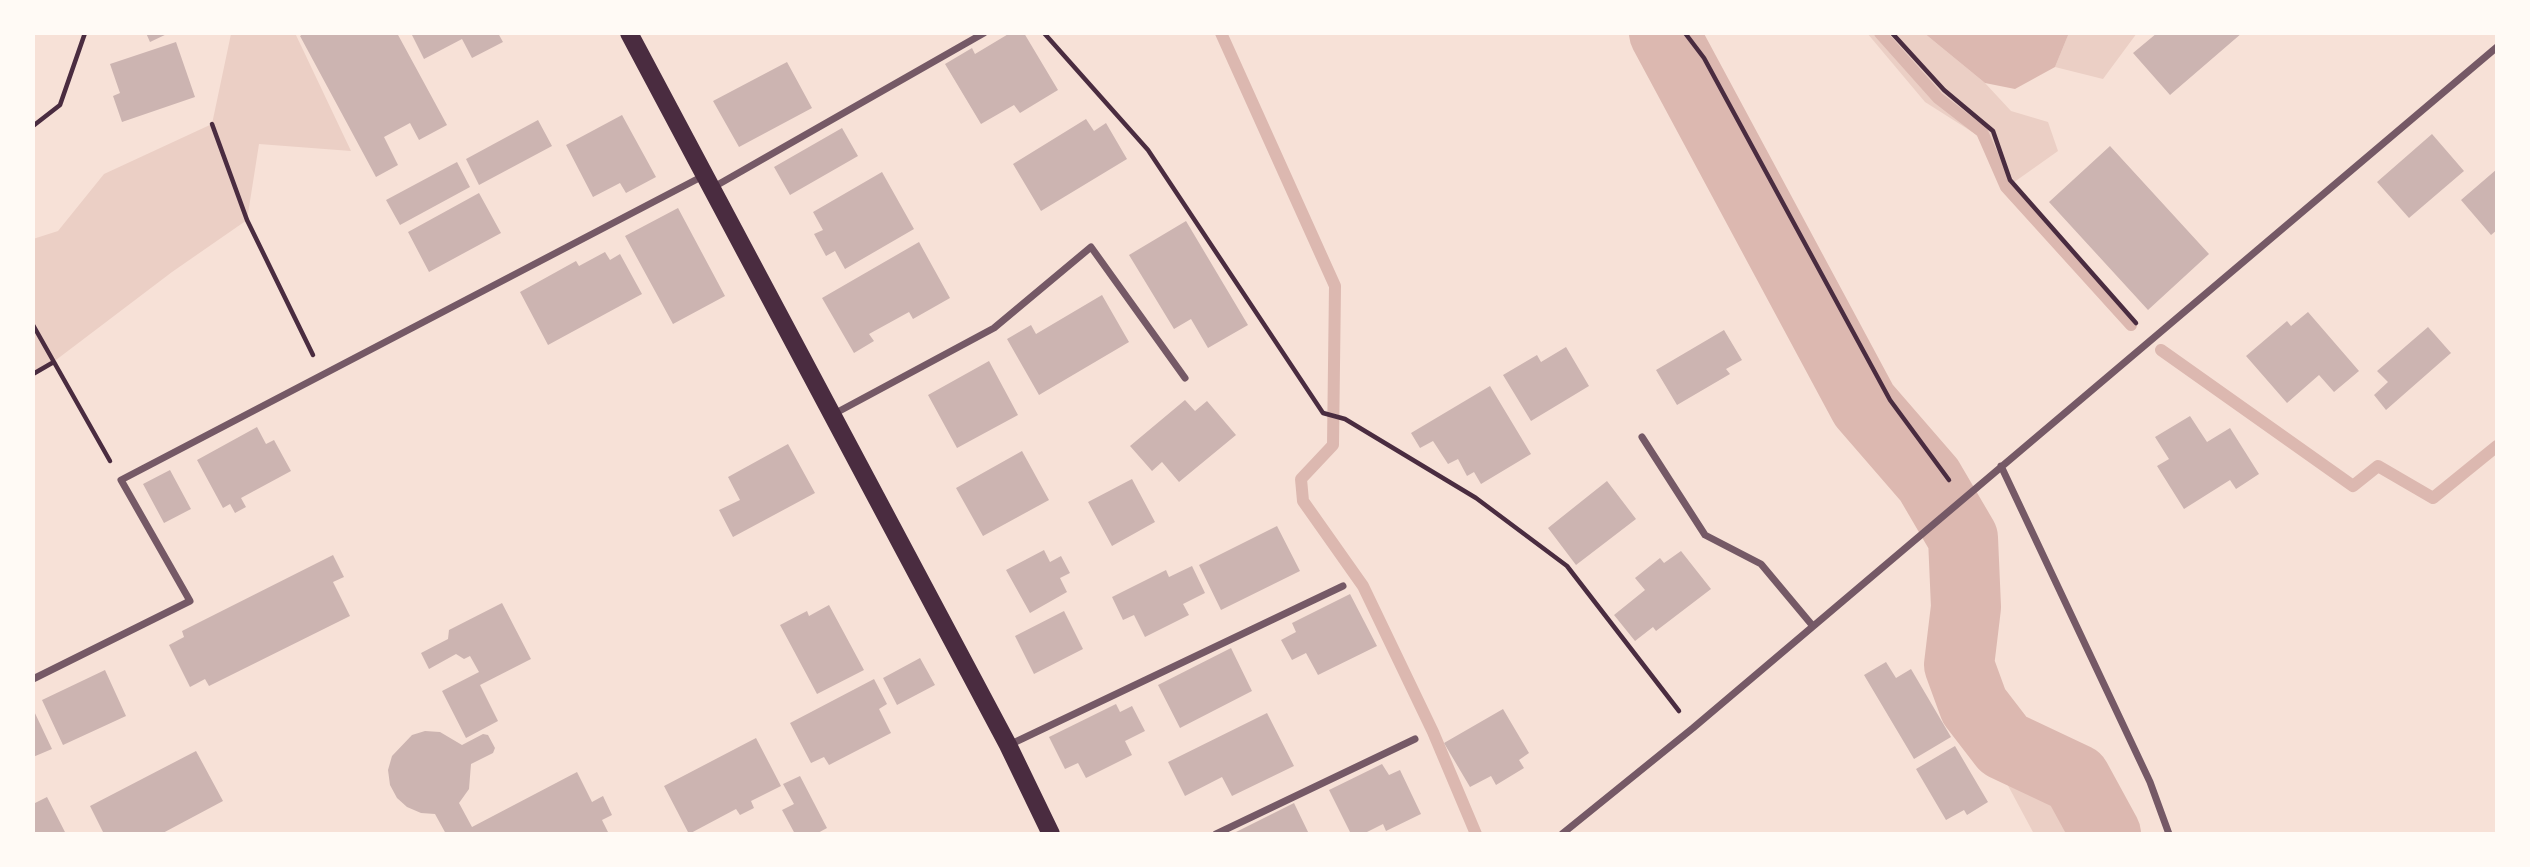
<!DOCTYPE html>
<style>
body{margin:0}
#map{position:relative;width:2530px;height:867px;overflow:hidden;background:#f7e1d7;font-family:Mulish,sans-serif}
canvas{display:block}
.frame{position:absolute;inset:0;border:35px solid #fffaf5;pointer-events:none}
</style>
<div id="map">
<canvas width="2530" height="867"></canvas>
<div class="frame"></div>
</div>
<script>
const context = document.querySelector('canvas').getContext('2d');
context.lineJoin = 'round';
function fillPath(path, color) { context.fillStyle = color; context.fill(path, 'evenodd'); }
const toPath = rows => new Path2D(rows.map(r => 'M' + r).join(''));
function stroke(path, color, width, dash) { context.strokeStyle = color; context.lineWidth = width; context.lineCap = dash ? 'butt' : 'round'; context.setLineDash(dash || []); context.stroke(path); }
const green = toPath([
 [295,33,351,151,259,144,247,220,172,272,52,363,33,374,33,239,58,231,104,174,212,124,231,34],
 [1867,33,1924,33,1985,83,2011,111,2048,122,2058,151,2003,190,1977,135,1925,102],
 [2069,33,2137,33,2103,79,2055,67],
 [1998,767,2066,793,2086,834,2034,834]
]);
const water = toPath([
 [1924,33,2069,33,2055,67,2015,89,1985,83]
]);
const stream = toPath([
 [1221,33,1335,286,1333,445,1301,479,1303,501,1363,586,1433,732,1476,834],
 [1880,33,1938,98,1982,132,2006,187,2131,325],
 [2161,350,2353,486,2378,466,2433,498,2497,446]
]);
const river = toPath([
 [1664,33,1864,405,1929,480,1963,538,1966,607,1959,665,1974,706,2004,745,2076,779,2106,834]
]);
const building = toPath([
 [146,33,169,33,150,42],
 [304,33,397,33,447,125,419,140,410,123,384,137,398,165,376,177,300,36],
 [411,33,498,33,503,42,472,58,462,39,424,59],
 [1010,33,1024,33,1058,90,1020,113,1014,105,981,124,945,64,972,48,975,54],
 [2157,33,2242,33,2170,95,2133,53],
 [176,42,195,97,122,122,113,96,120,93,110,64],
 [787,62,812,108,739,147,713,101],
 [622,115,656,177,626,193,620,183,593,197,566,145],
 [1086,119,1094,131,1106,123,1127,159,1041,211,1013,164],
 [538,120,552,146,479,185,466,159],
 [842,128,858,156,790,195,774,167],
 [2432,134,2464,171,2409,218,2377,182],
 [2110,146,2209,254,2148,310,2049,202],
 [457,162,470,187,400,225,386,200],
 [2497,169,2497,230,2491,235,2461,200],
 [882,172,914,229,845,269,835,251,826,256,814,234,823,230,813,212],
 [479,193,501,233,429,272,408,232],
 [678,208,725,296,673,324,625,236],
 [1186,221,1248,325,1208,348,1191,319,1174,329,1129,255],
 [919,242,950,298,913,319,909,312,869,334,874,341,854,353,822,298],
 [605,252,610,260,620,254,642,294,548,345,520,292,576,261,579,266],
 [1102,295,1129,342,1039,395,1007,339,1031,325,1036,334],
 [2308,312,2359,371,2334,392,2319,375,2287,403,2246,356,2287,321,2291,326],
 [2428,327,2451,353,2386,410,2374,395,2388,382,2377,371],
 [1724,330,1742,360,1726,369,1730,374,1677,405,1656,370],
 [1566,347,1589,386,1531,421,1503,375,1537,355,1541,362],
 [989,361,1018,415,957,448,928,395],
 [1490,386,1531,454,1481,484,1474,472,1467,476,1458,459,1448,464,1433,441,1420,448,1411,433],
 [1185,400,1195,411,1207,401,1236,435,1179,482,1162,462,1152,471,1130,446],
 [2190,416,2207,442,2230,428,2259,474,2236,489,2230,480,2184,509,2157,466,2169,459,2155,437],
 [257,427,266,444,274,440,291,471,241,498,246,507,235,513,230,504,223,508,197,460],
 [788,444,815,493,733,537,719,510,740,500,728,477],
 [1022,451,1049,500,983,536,956,488],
 [170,470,191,509,164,523,143,484],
 [1132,479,1155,522,1112,546,1088,502],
 [1607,481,1636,519,1576,565,1548,528],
 [1277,526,1300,571,1221,610,1199,565],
 [1044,550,1050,562,1061,556,1070,573,1060,578,1067,592,1030,613,1006,570],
 [1681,551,1711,589,1656,631,1653,627,1635,641,1614,615,1645,590,1635,578,1660,558,1664,563],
 [333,555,344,577,333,582,350,616,209,686,205,679,190,687,169,645,184,637,182,631],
 [1192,566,1205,593,1183,604,1189,615,1145,637,1134,615,1123,620,1112,597,1166,570,1169,577],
 [1350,594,1377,646,1318,675,1306,653,1292,660,1281,640,1296,632,1292,623],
 [502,603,531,659,480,685,498,721,466,738,442,691,479,672,470,656,464,659,456,654,429,669,421,653,448,639,449,630],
 [829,605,864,670,817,694,780,625,807,611,809,616],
 [1064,611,1083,649,1034,674,1015,636],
 [1231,648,1252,691,1180,728,1158,685],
 [920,658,935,685,897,705,883,678],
 [1886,662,1896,678,1911,669,1951,737,1914,759,1864,675],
 [105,670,126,716,63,745,42,700],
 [874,679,887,704,879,709,891,733,829,765,824,757,811,763,790,723],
 [1116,704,1120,712,1132,706,1145,731,1125,741,1132,755,1086,778,1078,763,1065,769,1049,737],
 [33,709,52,749,33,757],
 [1503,709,1529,753,1519,760,1524,768,1496,785,1491,776,1470,787,1444,743],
 [1267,713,1294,766,1232,796,1222,777,1185,796,1168,762],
 [425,731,440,732,462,745,483,734,488,735,495,748,493,753,471,764,469,789,459,803,472,827,577,772,592,802,603,796,612,815,602,820,609,834,446,834,435,814,421,813,407,807,397,798,390,785,388,770,392,756,412,735],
 [756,738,781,786,751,801,754,808,740,815,736,809,689,834,664,786],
 [1955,746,1988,802,1967,815,1964,810,1946,820,1916,769],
 [196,751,223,801,161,834,104,834,90,806],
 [1382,764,1389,775,1400,770,1421,814,1386,831,1383,824,1363,834,1351,834,1329,790],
 [800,776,827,828,816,834,795,834,782,810,794,804,783,784],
 [47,797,66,834,33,834,33,804],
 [1294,803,1309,834,1232,834]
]);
const path = toPath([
 [1044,33,1148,150,1323,413,1345,419,1476,498,1567,566,1679,711],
 [1685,33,1704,58,1890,400,1949,480],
 [1892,33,1944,90,1993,131,2010,180,2136,323],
 [212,124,247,220,313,355],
 [33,126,60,105,85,33],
 [33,325,110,461],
 [33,374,52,363]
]);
const minor = toPath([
 [712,188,984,33],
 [832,415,994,328,1091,247,1185,378],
 [1642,437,1705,535,1761,564,1812,625],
 [2001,466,2150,782,2169,834],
 [33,679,190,601,121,480,705,175],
 [1009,745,1343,586],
 [1216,834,1415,739],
 [1562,834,1693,728,2497,47]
]);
const primary = toPath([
 [629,33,1008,745,1051,834]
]);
fillPath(green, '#ebcfc5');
fillPath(water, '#dcb8b0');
stroke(stream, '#dcb8b0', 12);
stroke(river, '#dcb8b0', 70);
fillPath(building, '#ccb4b1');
stroke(path, '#4a2c40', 4.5);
stroke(minor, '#755966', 7);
stroke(primary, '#4a2c40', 18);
</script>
